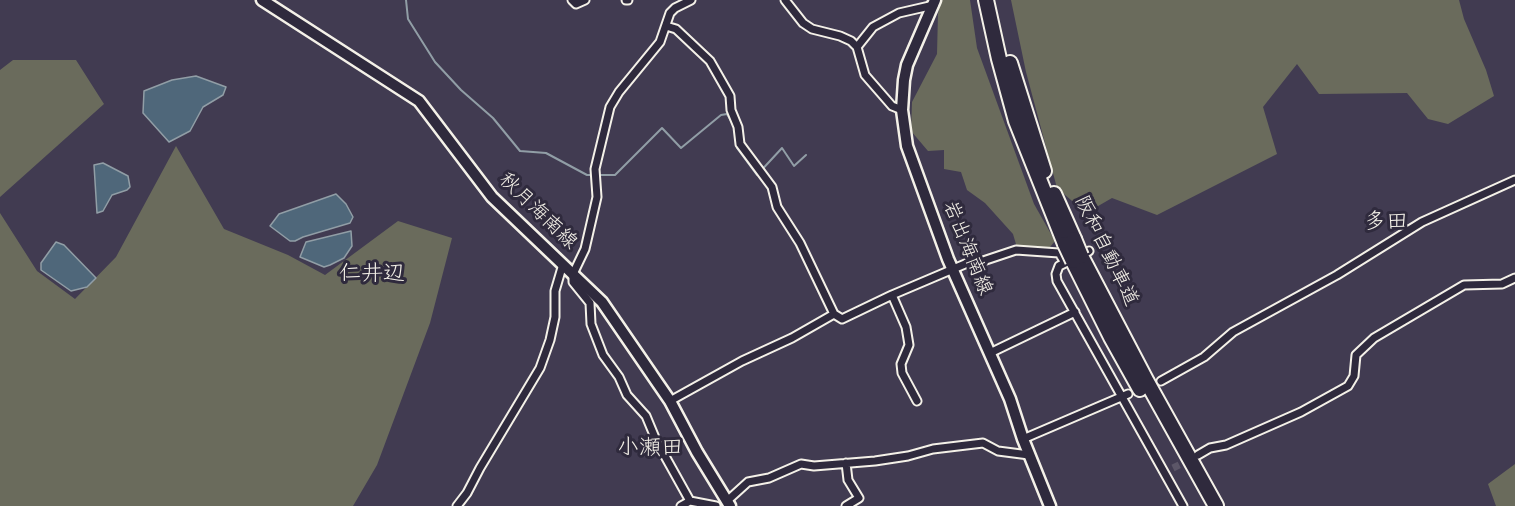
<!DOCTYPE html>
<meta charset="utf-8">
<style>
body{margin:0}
canvas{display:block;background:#413b51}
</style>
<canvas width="1515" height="506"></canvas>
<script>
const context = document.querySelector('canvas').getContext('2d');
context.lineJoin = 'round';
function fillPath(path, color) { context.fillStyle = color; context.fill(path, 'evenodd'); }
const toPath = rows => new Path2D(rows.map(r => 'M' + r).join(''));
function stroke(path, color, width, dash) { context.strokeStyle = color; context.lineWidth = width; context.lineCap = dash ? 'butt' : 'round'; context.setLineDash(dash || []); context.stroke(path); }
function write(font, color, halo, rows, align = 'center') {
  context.font = font + ' Dekko,"Klee One",sans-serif'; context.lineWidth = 6; context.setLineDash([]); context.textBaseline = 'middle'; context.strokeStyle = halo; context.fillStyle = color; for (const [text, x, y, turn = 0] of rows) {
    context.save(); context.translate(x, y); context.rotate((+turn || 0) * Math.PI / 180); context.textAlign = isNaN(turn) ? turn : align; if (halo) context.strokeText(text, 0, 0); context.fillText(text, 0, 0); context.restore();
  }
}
const green = toPath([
 [941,0,970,0,977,48,1034,204,1055,241,1045,253,1018,251,1013,234,985,203,967,190,961,172,944,169,944,150,928,151,911,131,912,102,937,54,938,14],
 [1011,0,1459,0,1464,19,1486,70,1494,96,1448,124,1428,119,1407,93,1319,94,1297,64,1263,107,1277,154,1157,215,1112,198,1086,213,1057,188,1026,72],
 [13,60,76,60,104,104,0,197,0,70],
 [176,146,224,229,288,255,325,275,398,221,452,238,430,323,377,465,353,506,0,506,0,213,37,271,75,299,116,257],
 [1515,464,1515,506,1496,506,1488,484]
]);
const water = toPath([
 [196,76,226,87,223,95,203,107,190,131,169,142,143,113,144,91,172,80,196,76],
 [103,163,128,176,130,187,127,190,112,195,103,211,97,213,94,165,103,163],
 [336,194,346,204,353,217,350,223,303,237,295,241,290,241,270,226,279,214,336,194],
 [351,231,352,246,344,258,330,265,324,267,300,257,306,242,351,231],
 [56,242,64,245,96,278,87,287,71,291,41,270,41,263,56,242]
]);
const stream = toPath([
 [406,0,408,19,435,62,461,90,493,118,520,151,546,153,587,175,615,175,662,128,681,148,721,115,727,114,734,126,737,148,757,175,782,148,794,166,806,155]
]);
const minorTunnel = toPath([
 [1173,468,1191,459]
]);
const minor = toPath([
 [572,0,576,4,585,0],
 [626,0,628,0],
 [785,0,803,23,812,29,840,36,851,41,857,47],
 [666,26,676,29,710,61,730,96,731,110,738,127,740,144,772,187,777,207,800,243,834,314,842,319,892,295,906,327,909,345,901,364,902,373,917,401],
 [902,110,892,106,865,75,857,47,873,27,899,13,934,5],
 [1089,251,1059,266,1056,274,1057,281,1183,506],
 [892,295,965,264,980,262,1016,250,1059,253,1065,263],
 [990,353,1075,312],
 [1161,381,1204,357,1233,332,1337,275,1422,222,1515,180],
 [670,401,742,361,792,338,834,314],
 [1023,439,1128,394],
 [1198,455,1210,448,1226,445,1301,412,1348,386,1354,376,1356,355,1374,338,1464,285,1502,284,1515,278],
 [690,501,656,440,646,416,627,395,619,377,603,355,591,324,590,303,573,282,573,274,585,249,597,197,595,169,610,107,619,92,660,42,670,13,675,8,691,0],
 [727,501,748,482,769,478,801,464,814,466,875,461,908,456,933,449,983,443,998,451,1029,455],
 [457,506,467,493,480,468,540,368,550,340,555,317,555,291,563,264],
 [681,506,690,501,716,506],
 [846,506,859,498,848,480,846,463]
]);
const secondary = toPath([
 [262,0,419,101,492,197,602,302,670,401,697,452,730,506]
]);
const primary = toPath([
 [935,0,907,65,904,80,902,110,907,146,948,259,1010,399,1023,439,1050,506]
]);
const motorway = toPath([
 [986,0,999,59,1016,121,1065,244],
 [1010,63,1044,171],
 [1054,194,1074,239],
 [1081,256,1147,382,1216,506],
 [1073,261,1111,337,1140,389]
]);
const motorwayBridge = toPath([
 [1074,239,1081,256],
 [1065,244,1073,261]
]);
const streetNames = [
 ["秋月海南線",536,213,44],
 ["岩出海南線",965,249,68],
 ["阪和自動車道",1104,252,64]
];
const quarterNames = [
 ["多田",1386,225],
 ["仁井辺",372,277],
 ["小瀬田",650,451]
];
fillPath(green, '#6a6b5c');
fillPath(water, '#4f677a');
stroke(water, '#919ea6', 1.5);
stroke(stream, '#919ea6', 2);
stroke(minorTunnel, '#5c5668', 7, [7, 3.5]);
stroke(minor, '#f4f1e8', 11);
stroke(secondary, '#f4f1e8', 15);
stroke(primary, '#f4f1e8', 15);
stroke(motorway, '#f4f1e8', 18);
stroke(minor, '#2f2a3d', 7);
stroke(secondary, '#2f2a3d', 10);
stroke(primary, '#2f2a3d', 10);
stroke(motorway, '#2f2a3d', 14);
stroke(motorwayBridge, '#f4f1e8', 18, []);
stroke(motorwayBridge, '#2f2a3d', 14);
write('20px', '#f4f1e8', '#2f2a3d', streetNames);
write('22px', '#f4f1e8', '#2f2a3d', quarterNames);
</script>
